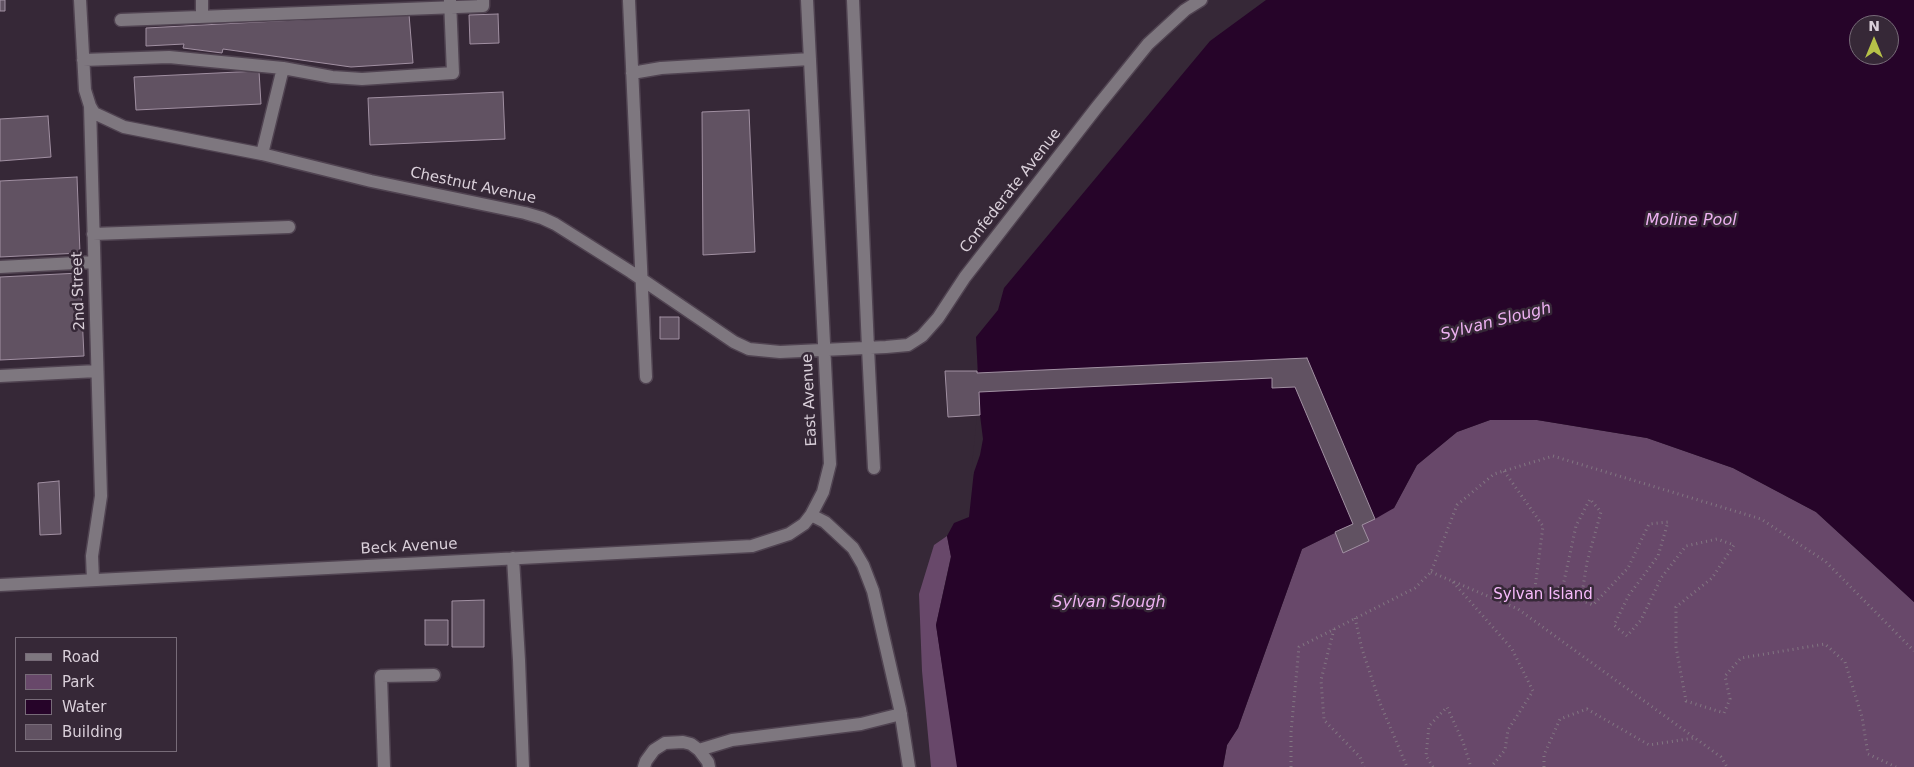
<!DOCTYPE html>
<style>
body{margin:0}
#map{position:relative;width:1914px;height:767px;overflow:hidden;background:#362837;font-family:"DejaVu Sans",sans-serif}
canvas{display:block}
.legend{position:absolute;left:15px;top:637px;width:162px;height:115px;box-sizing:border-box;background:#362837;border:1px solid #776b78;margin:0;padding:6px 9px;list-style:none;font-size:15px;color:#d9cfd9}
.legend li{display:flex;align-items:center;gap:10px;height:25px}
.legend b{width:25px;border:1px solid #776b78}
.north{position:absolute;left:1849px;top:15px;width:50px;height:50px;box-sizing:border-box;background:#362837;border:1px solid #776b78;border-radius:50%;rotate:0deg;font-size:14px;font-weight:700;line-height:20px;text-align:center;color:#d9cfd9}
.north::after{content:'';display:block;margin:auto;width:18px;height:22px;background:#b6c148;clip-path:polygon(50% 0,100% 100%,50% 72%,0 100%)}
</style>
<div id="map">
<canvas width="1914" height="767"></canvas>
<ul class="legend">
<li><b style="height:6px;background:#7e777f"></b>Road</li>
<li><b style="height:14px;background:#68486a"></b>Park</li>
<li><b style="height:14px;background:#260429"></b>Water</li>
<li><b style="height:14px;background:#615262"></b>Building</li>
</ul>
<div class="north">N</div>
</div>
<script>
const context = document.querySelector('canvas').getContext('2d');
context.lineJoin = 'round';
function fillPath(path, color) { context.fillStyle = color; context.fill(path, 'evenodd'); }
const toPath = rows => new Path2D(rows.map(r => 'M' + r).join(''));
function stroke(path, color, width, dash) { context.strokeStyle = color; context.lineWidth = width; context.lineCap = dash ? 'butt' : 'round'; context.setLineDash(dash || []); context.stroke(path); }
function write(font, color, halo, rows, align = 'center') {
  context.font = font + ' "DejaVu Sans",sans-serif'; context.lineWidth = 5; context.setLineDash([]); context.textBaseline = 'middle'; context.strokeStyle = halo; context.fillStyle = color; for (const [text, x, y, turn = 0] of rows) {
    context.save(); context.translate(x, y); context.rotate((+turn || 0) * Math.PI / 180); context.textAlign = isNaN(turn) ? turn : align; if (halo) context.strokeText(text, 0, 0); context.fillText(text, 0, 0); context.restore();
  }
}
const green = toPath([
 [1490,420,1537,420,1647,438,1733,468,1816,512,1914,602,1914,767,1223,767,1227,745,1238,728,1302,549,1353,524,1394,508,1417,465,1457,432],
 [947,536,951,556,936,625,958,767,931,767,922,671,919,594,934,545]
]);
const water = toPath([
 [1266,0,1914,0,1914,602,1816,512,1733,468,1647,438,1537,420,1490,420,1457,432,1417,465,1394,508,1375,519,1353,524,1302,549,1238,728,1227,745,1223,767,957,767,936,625,951,557,947,536,954,523,969,517,980,415,976,337,998,310,1004,288,1210,41],
 [1859,25,1889,25,1889,55,1859,55]
]);
const pier = toPath([
 [977,415,980,415,983,439,980,455,973,475,971,476]
]);
const building = toPath([
 [0,0,5,0,5,11,0,11,0,0],
 [409,14,413,63,351,67,223,49,222,53,183,48,184,44,146,46,146,28,409,14],
 [498,14,499,43,470,44,469,15,498,14],
 [259,71,261,104,136,110,134,77,259,71],
 [503,92,505,139,370,145,368,98,503,92],
 [749,110,755,252,703,255,702,112,749,110],
 [48,116,51,157,0,161,0,119,48,116],
 [77,177,80,253,0,257,0,181,77,177],
 [80,273,84,356,0,360,0,277,80,273],
 [660,317,679,317,679,339,660,339,660,317],
 [1307,358,1375,519,1362,525,1369,541,1343,553,1335,532,1353,524,1295,387,1272,388,1272,378,979,392,980,415,948,417,945,371,977,371,977,373,1307,358],
 [59,481,61,534,40,535,38,483,59,481],
 [484,600,484,647,452,647,452,601,484,600],
 [425,620,448,620,448,645,425,645,425,620]
]);
const path = toPath([
 [1504,471,1543,526,1535,588,1545,593,1563,586,1576,526,1590,499,1601,512,1587,562,1581,600,1593,605,1628,568,1649,524,1668,522,1658,556,1629,595,1614,625,1627,636,1641,620,1661,578,1686,546,1717,539,1734,545,1712,578,1676,607,1676,647,1686,701,1724,713,1730,699,1725,676,1741,658,1825,644,1845,662,1862,717,1868,754,1896,767],
 [1431,572,1518,609,1721,757,1727,767],
 [1453,582,1512,649,1533,691,1508,730,1505,750,1491,767],
 [1355,618,1362,649,1380,703,1407,767],
 [1334,629,1321,680,1324,720,1360,757,1364,767],
 [1291,767,1291,732,1299,647,1415,588,1431,572,1457,505,1494,474,1553,456,1761,519,1825,561,1914,651],
 [1433,767,1426,756,1429,726,1447,707,1463,742,1471,767],
 [1544,767,1544,755,1560,719,1587,709,1649,745,1694,738]
]);
const minor = toPath([
 [80,0,85,90,90,106,101,496,92,556,93,580],
 [853,0,868,348,874,468],
 [629,1,646,377],
 [202,17,202,0],
 [121,20,483,6,483,0],
 [83,60,169,57,283,68,332,77,362,79,453,73,450,0],
 [632,73,661,68,810,59],
 [90,106,94,113,124,127,262,154,371,181,525,213,542,218,555,224,631,272,734,342,749,349,780,352,886,347,908,345,922,336,938,318,965,277,1097,107,1148,44,1185,10,1201,0],
 [262,154,283,68],
 [93,234,289,227],
 [0,267,94,262],
 [0,376,97,371],
 [811,515,825,522,838,534,853,548,863,565,873,591,900,709,909,767],
 [513,558,519,660,523,767],
 [0,585,752,546,789,534,804,524,811,515,823,492,830,464,807,0],
 [699,750,732,740,861,724,901,714],
 [384,767,381,676,434,675],
 [644,767,646,761,654,750,665,743,683,742,691,744,699,750,708,762,709,767]
]);
const streetNames = [
 ["Chestnut Avenue",473,186,12],
 ["Confederate Avenue",1011,191,-52],
 ["2nd Street",79,291,-92],
 ["East Avenue",810,400,-93],
 ["Beck Avenue",409,547,-3]
];
const parkNames = [
 ["Sylvan Island",1543,595]
];
const waterNames = [
 ["Moline Pool",1691,221],
 ["Sylvan Slough",1496,322,-14],
 ["Sylvan Slough",1109,603]
];
fillPath(green, '#68486a');
fillPath(water, '#260429');
fillPath(pier, '#362837');
fillPath(building, '#615262');
stroke(building, '#a190a2', 1);
stroke(minor, '#504351', 15);
stroke(path, '#827682', 3, [1, 4]);
stroke(minor, '#7e777f', 12);
write('15px', '#d9cfd9', '#362837', streetNames);
write('15px', '#f8bbfc', '#362837', parkNames);
write('italic 16px', '#edb1f1', '#362837', waterNames);
</script>
